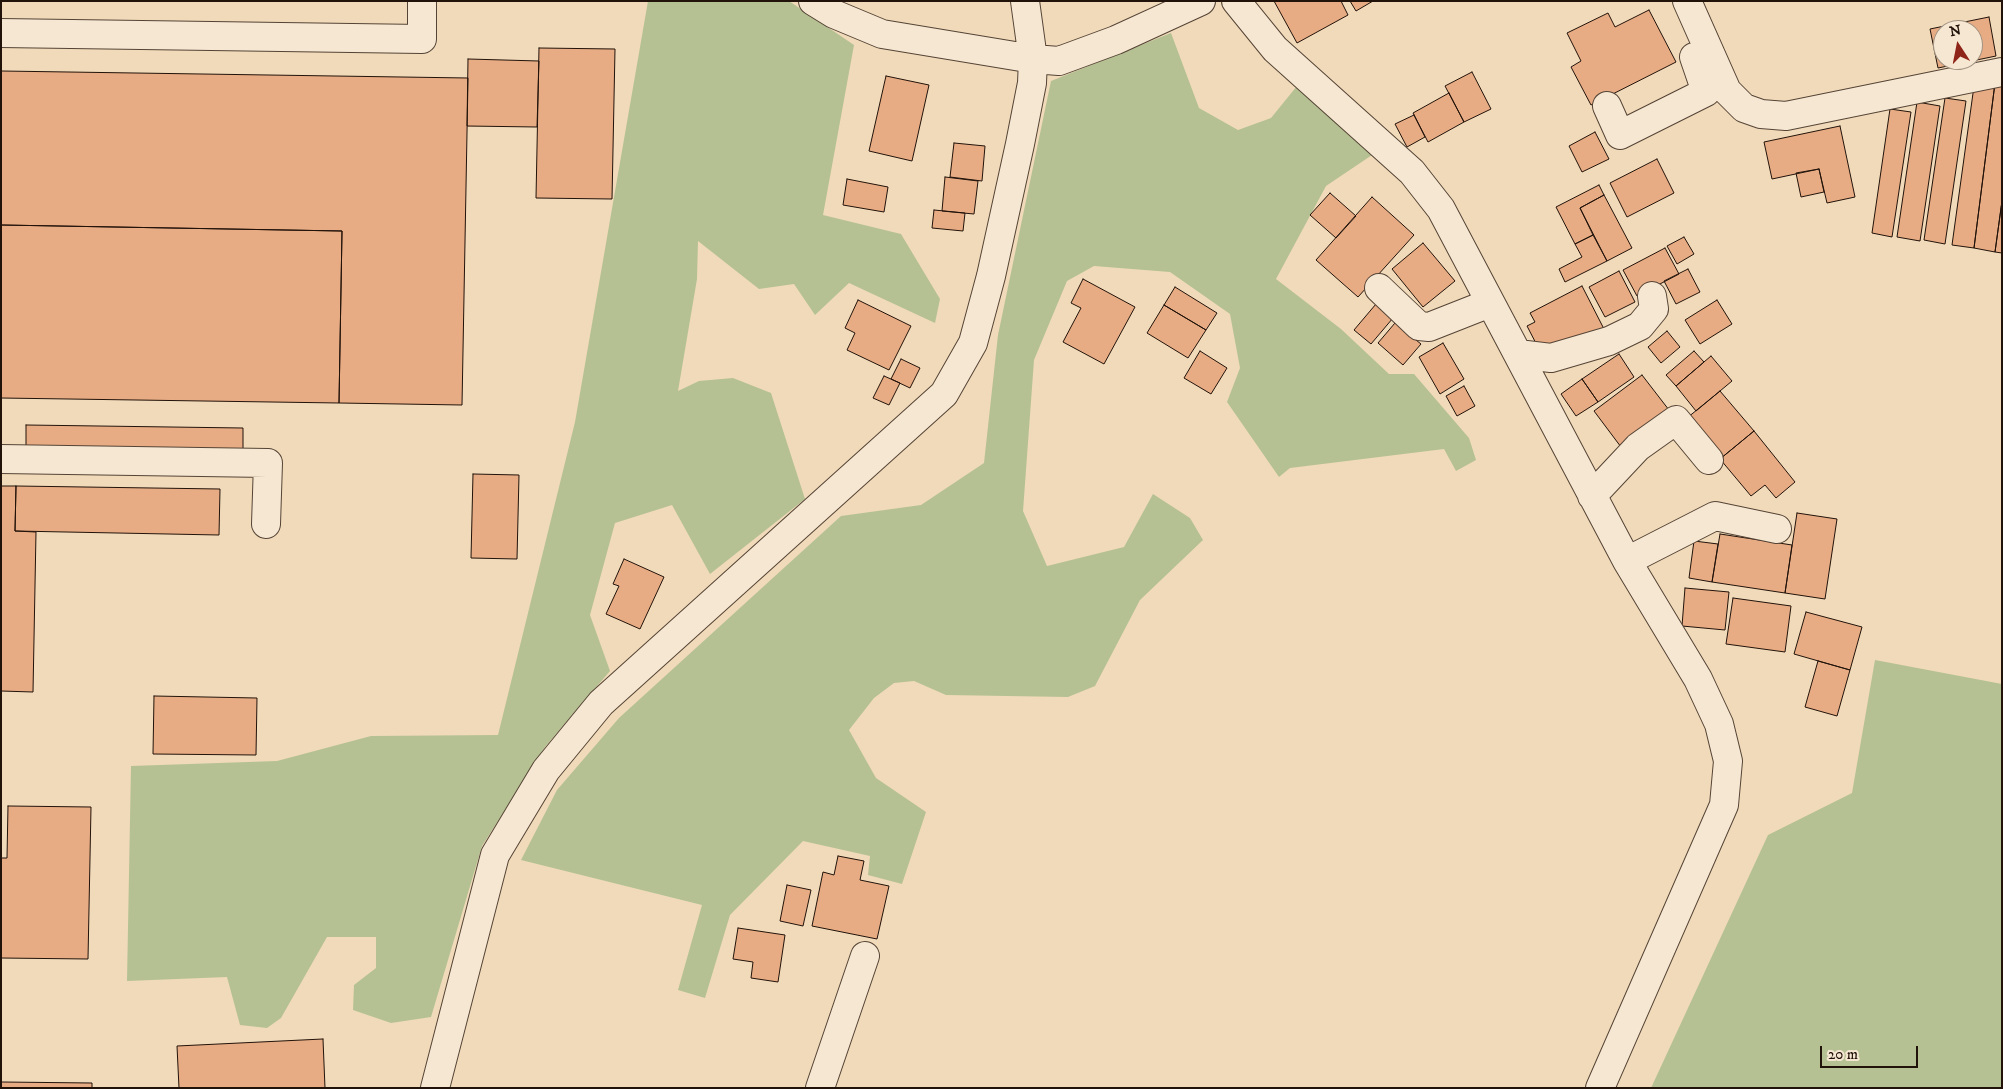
<!DOCTYPE html>
<style>
body{margin:0}
#map{position:relative;width:2003px;height:1089px;overflow:hidden;background:#f1dab9;font-family:"IM FELL DW Pica",serif}
canvas{display:block}
.frame{position:absolute;inset:0;border:2px solid #21120a;pointer-events:none}
.north{position:absolute;left:1933px;top:20px;width:50px;height:50px;box-sizing:border-box;background:#f6e7d2;border:1px solid #a19282;border-radius:50%;rotate:349deg;font-size:14px;font-weight:700;line-height:20px;text-align:center;color:#21120a}
.north::after{content:'';display:block;margin:auto;width:18px;height:22px;background:#8f2418;clip-path:polygon(50% 0,100% 100%,50% 72%,0 100%)}
.scale{position:absolute;left:1820px;top:1046px;width:98px;height:22px;box-sizing:border-box;border:2px solid #21120a;border-top:0;padding-left:6px;font-size:15px;line-height:18px;white-space:nowrap;color:#21120a;-webkit-text-stroke:4px #f6e7d2;paint-order:stroke}
</style>
<div id="map">
<canvas width="2003" height="1089"></canvas>
<div class="frame"></div>
<div class="north">N</div>
<div class="scale">20 m</div>
</div>
<script>
const context = document.querySelector('canvas').getContext('2d');
context.lineJoin = 'round';
function fillPath(path, color) { context.fillStyle = color; context.fill(path, 'evenodd'); }
const toPath = rows => new Path2D(rows.map(r => 'M' + r).join(''));
function stroke(path, color, width, dash) { context.strokeStyle = color; context.lineWidth = width; context.lineCap = dash ? 'butt' : 'round'; context.setLineDash(dash || []); context.stroke(path); }
const green = toPath([
 [648,1,789,1,854,45,823,215,901,234,940,299,935,323,849,283,815,315,794,284,759,289,698,241,697,279,678,391,699,381,733,378,771,393,805,499,710,574,672,505,615,523,590,615,610,671,545,747,482,846,431,1017,391,1023,353,1010,354,985,376,968,376,937,327,937,281,1018,267,1028,240,1025,227,977,127,981,131,766,277,761,371,736,498,735,575,422],
 [1171,33,1199,108,1238,130,1271,118,1297,86,1372,155,1326,186,1276,279,1341,329,1389,374,1414,374,1469,438,1476,460,1456,471,1444,449,1290,468,1279,477,1227,402,1240,368,1230,314,1170,272,1094,266,1067,281,1034,360,1023,511,1047,566,1124,547,1153,494,1190,518,1203,540,1140,600,1095,686,1068,697,946,695,914,681,894,683,874,698,849,730,876,778,926,812,902,884,868,875,870,856,803,841,730,915,705,998,678,990,702,905,521,860,557,790,619,718,841,516,921,505,984,463,998,335,1051,81],
 [1875,660,2002,684,2002,1088,1651,1088,1768,835,1852,793]
]);
const building = toPath([
 [1274,1,1341,1,1348,15,1297,43,1274,1],
 [1350,1,1373,1,1356,11,1350,1],
 [1649,10,1676,62,1591,105,1571,67,1581,61,1567,33,1608,13,1615,27,1649,10],
 [1989,17,1996,56,1938,68,1930,29,1989,17],
 [1943,30,1973,30,1973,60,1943,60,1943,30],
 [539,48,615,49,612,199,536,198,539,48],
 [468,59,539,61,537,127,467,126,468,59],
 [1,71,468,78,462,405,339,403,342,231,1,225,1,71],
 [1472,72,1491,109,1464,122,1445,86,1472,72],
 [886,76,929,85,912,161,869,151,886,76],
 [2002,82,2002,201,1995,252,1974,248,1995,83,2002,82],
 [1995,83,1974,248,1952,245,1974,86,1995,83],
 [1449,93,1464,122,1428,142,1413,113,1449,93],
 [1945,98,1966,101,1945,244,1924,240,1945,98],
 [1917,102,1940,106,1920,241,1897,237,1917,102],
 [1890,109,1911,112,1892,237,1872,233,1890,109],
 [1414,115,1425,137,1407,147,1395,124,1414,115],
 [1840,126,1855,197,1827,203,1819,169,1772,179,1764,142,1840,126],
 [1595,132,1609,159,1582,172,1569,146,1595,132],
 [954,143,985,146,982,181,950,177,954,143],
 [1657,159,1674,193,1627,217,1610,183,1657,159],
 [1819,169,1824,192,1801,197,1796,173,1819,169],
 [945,177,978,181,974,214,942,211,945,177],
 [847,179,888,187,884,212,843,205,847,179],
 [1599,185,1604,195,1580,208,1593,235,1575,244,1556,207,1599,185],
 [1330,193,1356,216,1336,238,1310,215,1330,193],
 [1604,195,1632,248,1607,261,1580,208,1604,195],
 [1372,197,1414,235,1358,297,1316,260,1372,197],
 [2002,201,2002,253,1995,252,2002,201],
 [934,210,965,213,963,231,932,228,934,210],
 [1,225,342,231,339,403,1,398,1,225],
 [1593,235,1607,261,1565,282,1559,269,1582,257,1575,244,1593,235],
 [1684,237,1694,254,1677,264,1667,246,1684,237],
 [1423,243,1455,281,1423,307,1392,269,1423,243],
 [1665,248,1679,274,1637,296,1623,270,1665,248],
 [1688,269,1700,292,1676,304,1664,281,1688,269],
 [1619,271,1635,302,1605,317,1589,287,1619,271],
 [1083,279,1135,307,1104,364,1063,342,1081,308,1071,303,1083,279],
 [1582,286,1604,329,1541,353,1527,326,1535,322,1530,313,1582,286],
 [1175,287,1217,313,1206,330,1164,305,1175,287],
 [858,300,911,326,889,370,847,350,855,333,845,328,858,300],
 [1717,300,1732,324,1700,344,1685,320,1717,300],
 [1376,304,1393,318,1371,344,1354,330,1376,304],
 [1164,305,1206,330,1188,358,1147,333,1164,305],
 [1395,323,1421,344,1403,365,1378,343,1395,323],
 [1667,331,1680,347,1661,363,1648,347,1667,331],
 [1443,343,1464,379,1440,394,1419,357,1443,343],
 [1200,351,1227,368,1211,394,1184,378,1200,351],
 [1694,351,1704,362,1676,386,1666,375,1694,351],
 [1619,354,1634,377,1598,402,1582,379,1619,354],
 [1711,356,1732,381,1696,411,1676,386,1711,356],
 [901,359,920,368,910,388,891,379,901,359],
 [1642,375,1669,410,1621,447,1594,411,1642,375],
 [884,376,900,383,889,405,873,398,884,376],
 [1582,379,1598,402,1576,416,1561,394,1582,379],
 [1464,386,1475,406,1457,416,1446,396,1464,386],
 [1720,391,1754,431,1720,459,1687,418,1720,391],
 [26,425,243,428,243,453,26,449,26,425],
 [1754,431,1795,482,1776,498,1765,485,1751,496,1720,459,1754,431],
 [473,474,519,475,517,559,471,558,473,474],
 [1,486,16,486,15,531,36,532,33,692,1,691,1,486],
 [16,486,220,489,219,535,15,531,16,486],
 [1797,513,1837,519,1825,599,1785,593,1797,513],
 [1720,534,1792,545,1785,593,1712,582,1720,534],
 [1694,541,1718,544,1712,582,1689,578,1694,541],
 [624,559,664,577,640,629,606,614,619,586,613,584,624,559],
 [1685,588,1729,592,1725,630,1682,626,1685,588],
 [1733,598,1791,606,1785,652,1726,644,1733,598],
 [1806,612,1862,627,1850,670,1794,654,1806,612],
 [1818,661,1850,670,1837,716,1805,707,1818,661],
 [154,696,257,698,256,755,153,754,154,696],
 [8,806,91,807,88,959,1,958,1,858,7,858,8,806],
 [838,856,864,861,860,880,889,886,877,939,812,926,823,872,834,875,838,856],
 [787,885,811,890,803,926,780,921,787,885],
 [738,928,785,935,778,982,751,978,753,962,733,959,738,928],
 [323,1039,325,1088,179,1088,177,1046,323,1039],
 [1,1082,92,1083,92,1088,1,1088,1,1082]
]);
const minor = toPath([
 [813,1,834,14,882,34,1033,59,1059,61,1116,40,1201,1],
 [1236,1,1275,49,1412,172,1441,209,1627,561,1698,679,1719,724,1728,761,1724,805,1600,1088],
 [1687,1,1727,91,1744,108,1761,114,1786,116,2002,72],
 [1,33,422,39,422,1],
 [1607,106,1620,135,1706,92,1694,57],
 [1379,288,1419,326,1429,327,1490,303],
 [1518,354,1551,358,1609,341,1640,326,1654,309,1652,296],
 [1,459,268,463,266,524],
 [1592,496,1638,447,1676,420,1709,460],
 [1627,561,1715,516,1777,529],
 [435,1088,495,855,546,770,601,703,944,394,973,343,991,276,1020,144,1032,83,1033,59,1025,1],
 [820,1088,865,956]
]);
fillPath(green, '#b5c193');
fillPath(building, '#e7ac83');
stroke(building, '#21120a', 1);
stroke(minor, '#554436', 30);
stroke(minor, '#f6e7d2', 28);
</script>
